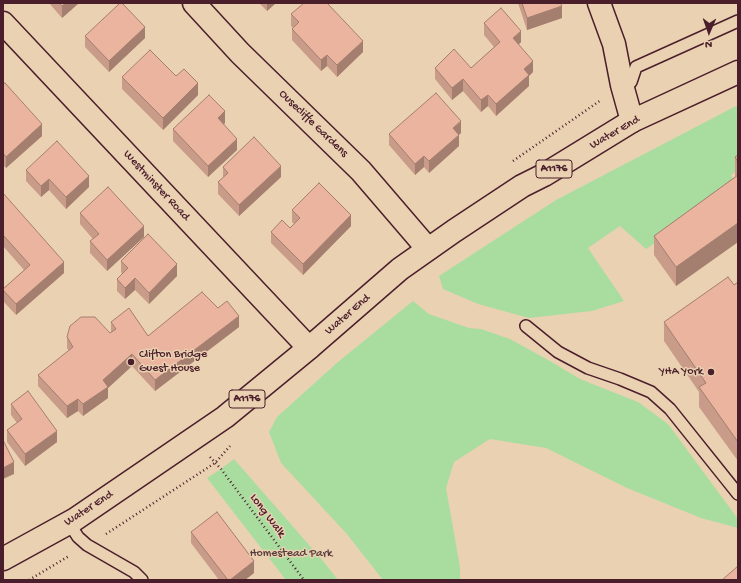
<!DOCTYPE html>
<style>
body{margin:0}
#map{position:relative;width:741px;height:583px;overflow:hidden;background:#ead1b2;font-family:"Gochi Hand",sans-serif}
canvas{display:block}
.frame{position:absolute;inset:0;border:4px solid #4a1f2b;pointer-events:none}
.north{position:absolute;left:689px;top:12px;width:40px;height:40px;-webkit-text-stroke:3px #ead1b2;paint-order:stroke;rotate:182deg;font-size:11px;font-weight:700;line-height:16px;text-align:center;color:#4a1f2b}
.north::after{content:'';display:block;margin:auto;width:14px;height:18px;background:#4a1f2b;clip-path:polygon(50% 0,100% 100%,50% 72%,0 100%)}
</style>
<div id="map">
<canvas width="741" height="583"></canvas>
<div class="frame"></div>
<div class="north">N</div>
</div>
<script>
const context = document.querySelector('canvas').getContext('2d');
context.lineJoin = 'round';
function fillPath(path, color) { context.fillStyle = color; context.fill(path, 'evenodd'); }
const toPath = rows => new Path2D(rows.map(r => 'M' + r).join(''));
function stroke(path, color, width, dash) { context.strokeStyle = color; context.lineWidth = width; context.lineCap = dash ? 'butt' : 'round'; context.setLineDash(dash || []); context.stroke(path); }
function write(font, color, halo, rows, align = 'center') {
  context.font = font + ' "Gochi Hand",sans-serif'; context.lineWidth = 3; context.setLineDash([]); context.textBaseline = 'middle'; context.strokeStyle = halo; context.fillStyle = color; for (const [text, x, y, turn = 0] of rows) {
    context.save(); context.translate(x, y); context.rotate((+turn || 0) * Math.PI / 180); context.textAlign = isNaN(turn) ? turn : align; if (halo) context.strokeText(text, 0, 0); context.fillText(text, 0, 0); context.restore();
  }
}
const green = toPath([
 [738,105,738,170,731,175,738,189,646,249,620,226,588,248,624,301,592,311,529,318,478,304,443,289,439,276,556,200],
 [413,301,429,314,469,328,481,329,510,339,550,361,580,379,638,402,668,424,738,519,738,528,701,518,627,488,546,448,490,439,454,462,446,488,460,567,460,580,383,580,346,533,281,463,269,432,277,417,338,362],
 [234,459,324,562,338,580,286,580,207,478,221,469]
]);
const path = toPath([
 [513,161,601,100],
 [210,457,221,469,304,580],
 [106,534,215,463,230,446],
 [29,580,69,556]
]);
const service = toPath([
 [622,85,631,82,636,67,738,21],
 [526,326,558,352,588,368,620,379,651,392,670,409,738,494],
 [69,523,78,537,87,545,134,572,142,580]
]);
const minor = toPath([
 [194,3,240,53,361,171,428,249],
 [599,3,614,44,622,85,632,121],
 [3,23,309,348]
]);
const primary = toPath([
 [3,559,74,520,225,417,309,348,400,269,454,231,522,186,544,175,632,121,738,72]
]);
const wall = toPath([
 [49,3,79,3,62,18],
 [259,3,276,3,267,11],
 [518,3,560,3,562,18,527,30],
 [291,14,363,52,337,77,327,66,321,71,292,40,292,29,293,28,291,26],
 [484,23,521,42,518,45,533,72,529,76,529,86,496,116,488,106,481,112,463,91,452,100,435,79,435,68,471,68,494,47,484,35],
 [85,36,145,38,109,72,85,47],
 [176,76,198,95,163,130,122,89,122,77],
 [3,84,42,136,6,168,3,165],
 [225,123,224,124,237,150,208,177,173,141,173,129],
 [461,133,459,135,459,146,429,173,424,167,415,175,389,145,389,134],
 [738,155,738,242,676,286,654,255,654,236,735,177,735,157],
 [223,167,281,177,239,216,218,194,218,182,223,178],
 [26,170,89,187,66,209,49,190,41,197,26,181],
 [3,193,64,273,16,315,3,301,3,289,24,270,3,246],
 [292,210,351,226,303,275,271,243,271,232,290,228,294,224,292,222],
 [80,213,144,237,107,271,90,253,90,241,93,239,80,224],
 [121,261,177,276,149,304,135,290,125,299,117,291,117,279,122,274,121,272],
 [738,282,738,461,699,407,699,392,664,341,664,322,734,285],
 [111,322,148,336,239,327,155,391,132,366,108,388,108,398,83,416,78,411,67,418,38,386,38,375,69,351,67,348,67,337,110,333,111,332],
 [11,404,57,442,25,466,7,442,7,430,17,423,11,415],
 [191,532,254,573,245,580,219,580,191,543]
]);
const shadedWall = toPath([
 [66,3,79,3,62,18,62,6],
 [267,3,276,3,267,11],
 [562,6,562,18,527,30,527,18],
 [145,27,145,38,109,72,109,61],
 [521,31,521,42,513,50,513,38],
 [363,41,363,52,337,77,337,65],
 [327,55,327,66,321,71,321,60],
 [533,61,533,72,529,76,529,86,496,116,496,104,524,69],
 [463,79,463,91,452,100,452,88],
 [198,83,198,95,163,130,163,118],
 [488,95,488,106,481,112,481,100],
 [225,111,225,123,218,130,218,118],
 [461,121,461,133,453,139,453,128],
 [42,124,42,136,6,168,6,157],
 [459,135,459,146,429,173,429,161],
 [237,139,237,150,208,177,208,166],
 [424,156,424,167,415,175,415,164],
 [281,166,281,177,239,216,239,205],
 [89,176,89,187,66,209,66,197],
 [49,179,49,190,41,197,41,186],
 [351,215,351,226,303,275,303,264],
 [738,223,738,242,676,286,676,267],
 [144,226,144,237,107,271,107,260],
 [64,262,64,273,16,315,16,304],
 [177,264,177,276,149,304,149,293],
 [135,278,135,290,125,299,125,288],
 [239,316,239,327,155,391,155,380],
 [132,354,132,366,108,388,108,398,83,416,83,404,103,380],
 [78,399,78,411,67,418,67,406],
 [57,431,57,442,25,466,25,454],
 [14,462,14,474,3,479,3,468],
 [254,561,254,573,245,580,230,580]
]);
const building = toPath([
 [59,3,66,3,62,6,59,3],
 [120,3,122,3,145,27,109,61,85,36,120,3],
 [304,3,327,3,363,41,337,65,327,55,321,60,292,29,299,22,291,14,304,3],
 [522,3,560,3,562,6,527,18,522,3],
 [501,8,521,31,513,38,533,61,524,69,529,75,496,104,488,95,481,100,463,79,452,88,435,68,454,49,471,68,500,42,484,23,501,8],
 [150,50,176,76,184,69,198,83,163,118,122,77,150,50],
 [5,83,42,124,6,157,3,153,3,84,5,83],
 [436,93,461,121,453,128,459,135,429,161,424,156,415,164,389,134,436,93],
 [209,95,225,111,218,118,237,139,208,166,173,129,209,95],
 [254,137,281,166,239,205,218,182,228,173,223,167,254,137],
 [57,141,89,176,66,197,49,179,41,186,26,170,57,141],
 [738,155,738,162,735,157,738,155],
 [738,175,738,223,676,267,654,236,738,175],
 [319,183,351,215,303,264,271,232,282,220,290,228,300,218,292,210,319,183],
 [108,187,144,226,107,260,90,241,99,234,80,213,108,187],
 [3,193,64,262,16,304,3,290,3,289,30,265,3,235,3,193],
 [148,234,177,264,149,293,135,278,125,288,117,279,128,268,121,261,148,234],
 [728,277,734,285,738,282,738,442,699,387,706,383,664,322,728,277],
 [202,292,218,308,227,301,239,316,155,380,132,354,103,380,108,387,83,404,78,399,67,406,38,375,73,347,67,337,70,326,81,317,95,317,110,333,116,329,111,322,129,308,148,336,202,292],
 [28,391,57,431,25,454,7,430,22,419,11,404,28,391],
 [3,440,14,462,3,468,3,440],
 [217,512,254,561,230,580,228,580,191,532,217,512],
 [738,566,738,580,722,580,738,566]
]);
const markers = [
 [131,362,4,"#4a1f2b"],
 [711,372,4,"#4a1f2b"]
];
const shields = [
 [554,169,36],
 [247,399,36]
];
const shieldNames = [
 ["A1176",554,169],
 ["A1176",247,399]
];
const streetNames = [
 ["Ousecliffe Gardens",313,124,44],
 ["Water End",615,133,-30],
 ["Westminster Road",156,186,47],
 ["Water End",348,315,-41],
 ["Water End",89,509,-33],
 ["Long Walk",267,516,53]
];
const poiNames = [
 ["Clifton Bridge",139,355],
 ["Guest House",139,369],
 ["YHA York",703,372,"right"]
];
const parkNames = [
 ["Homestead Park",291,554]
];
fillPath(green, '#a9dd9f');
stroke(service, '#4a1f2b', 14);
stroke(minor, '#4a1f2b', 25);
stroke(primary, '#4a1f2b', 25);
stroke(path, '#4a1f2b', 2.5, [1, 3]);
stroke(service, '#ead1b2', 11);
stroke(minor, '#ead1b2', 22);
stroke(primary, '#ead1b2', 22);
fillPath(wall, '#c99b89');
fillPath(shadedWall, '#a47e6f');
fillPath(building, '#eab49f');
stroke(building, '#a47e6f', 1);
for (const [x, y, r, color] of markers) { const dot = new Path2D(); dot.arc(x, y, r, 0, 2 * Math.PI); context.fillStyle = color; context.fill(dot); stroke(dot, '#ead1b2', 1.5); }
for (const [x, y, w] of shields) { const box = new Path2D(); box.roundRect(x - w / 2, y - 9, w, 18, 3); context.fillStyle = '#ead1b2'; context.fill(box); stroke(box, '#4a1f2b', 1); }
write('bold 11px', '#4a1f2b', null, shieldNames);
write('12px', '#4a1f2b', '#ead1b2', streetNames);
write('12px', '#4a1f2b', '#ead1b2', poiNames, 'left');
write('12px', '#583c3c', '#ead1b2', parkNames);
</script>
